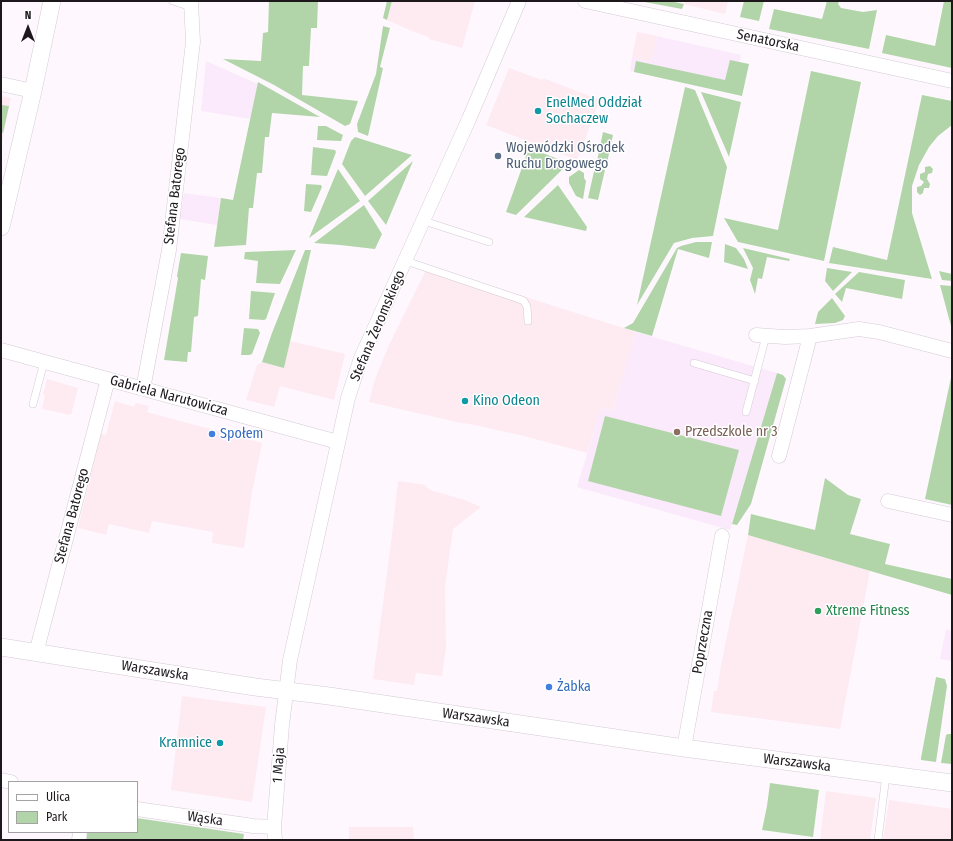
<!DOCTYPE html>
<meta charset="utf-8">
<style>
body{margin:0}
#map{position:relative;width:953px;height:841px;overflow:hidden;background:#fef8fe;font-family:"Fira Sans Condensed",sans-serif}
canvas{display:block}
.frame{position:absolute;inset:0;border:2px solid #1c181c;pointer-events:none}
.legend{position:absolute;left:8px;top:781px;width:130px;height:52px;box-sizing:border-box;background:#fff;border:1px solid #a4a3a4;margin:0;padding:5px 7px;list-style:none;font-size:12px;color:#1c181c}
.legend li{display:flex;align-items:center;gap:8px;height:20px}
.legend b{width:20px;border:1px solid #a4a3a4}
.north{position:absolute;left:8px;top:8px;width:40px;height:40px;-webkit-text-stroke:3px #fff;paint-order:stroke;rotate:0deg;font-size:11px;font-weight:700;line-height:16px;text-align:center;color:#1c181c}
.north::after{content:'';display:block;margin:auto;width:14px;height:18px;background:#1c181c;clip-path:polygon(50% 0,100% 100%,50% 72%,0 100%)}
</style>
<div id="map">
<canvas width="953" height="841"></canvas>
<div class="frame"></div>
<ul class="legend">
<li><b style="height:5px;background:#fff"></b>Ulica</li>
<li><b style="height:11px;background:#b1d5a9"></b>Park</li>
</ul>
<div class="north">N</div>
</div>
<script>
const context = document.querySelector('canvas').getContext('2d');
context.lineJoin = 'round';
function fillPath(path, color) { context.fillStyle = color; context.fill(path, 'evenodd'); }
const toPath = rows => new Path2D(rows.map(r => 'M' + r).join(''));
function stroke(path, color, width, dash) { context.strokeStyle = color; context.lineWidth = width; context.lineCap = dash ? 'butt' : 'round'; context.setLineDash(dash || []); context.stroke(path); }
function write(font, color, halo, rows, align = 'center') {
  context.font = font + ' "Fira Sans Condensed",sans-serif'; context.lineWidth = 3; context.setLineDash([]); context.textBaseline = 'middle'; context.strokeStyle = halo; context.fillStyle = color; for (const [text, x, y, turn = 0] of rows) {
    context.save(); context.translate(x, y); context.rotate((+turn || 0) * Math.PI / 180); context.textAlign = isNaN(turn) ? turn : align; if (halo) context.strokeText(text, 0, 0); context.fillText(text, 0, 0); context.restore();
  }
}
const commercial = toPath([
 [392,1,475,1,462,48,429,39,429,37,412,31,387,20],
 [685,1,728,1,725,14,684,4],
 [637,32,657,36,651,62,632,57],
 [509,68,542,80,543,78,600,100,577,160,486,125],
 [1,96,11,98,1,147],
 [428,266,636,332,613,410,601,408,587,453,524,436,470,424,461,423,369,402,374,382,388,347],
 [290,341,345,354,334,400,280,386,274,407,246,400,257,365,262,362,284,368],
 [47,379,78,388,71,415,42,409,45,395,43,394],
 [115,401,134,407,136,403,149,406,147,412,262,443,252,492,244,548,212,543,213,532,152,521,149,533,109,524,106,535,78,528,101,434,106,435],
 [398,481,425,485,430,490,465,500,481,507,453,529,445,587,446,648,442,676,416,673,414,685,373,679,393,527],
 [748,535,870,571,840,729,711,712,714,691,717,691,721,665],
 [182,696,266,707,252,802,171,790],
 [826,791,876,798,870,840,820,840],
 [889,800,952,809,952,840,883,840],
 [349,827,413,827,414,840,349,840]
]);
const built = toPath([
 [657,36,741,55,733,93,630,71,632,57,651,62],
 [206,61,258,84,250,119,201,111],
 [184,193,221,198,217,225,180,219],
 [636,332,777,373,730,530,577,487,601,408,613,410],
 [946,629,952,631,952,661,940,659]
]);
const green = toPath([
 [269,1,318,1,317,28,311,28,309,66,303,66,302,95,358,101,350,124,345,126,274,85,223,59,261,61,263,33,268,32],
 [387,1,392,1,387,20,383,18],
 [639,1,670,1,684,4,682,9],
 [744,1,764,1,759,21,740,17],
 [827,1,839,1,838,4,841,8,863,12,877,10,869,49,769,29,774,9,822,19],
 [944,1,952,1,952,68,882,53,886,35,935,46],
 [383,26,390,28,380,67,383,68,368,136,358,132,357,124,376,74],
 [730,60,749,64,742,96,634,72,636,61,725,80],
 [811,71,861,82,824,261,738,242,724,218,778,230],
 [258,82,320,117,272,113,269,137,265,137,262,173,257,173,253,208,249,208,246,245,214,247,221,198,233,200],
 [685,87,695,90,727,167,713,236,692,238,674,243,637,305],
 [701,92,741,102,729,157],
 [922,95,952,101,952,125,938,136,929,147,919,165,912,186,912,213,932,279,829,263,833,247,887,260],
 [1,105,9,106,3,133,1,132],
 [318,126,326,126,343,135,341,141,317,140],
 [603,132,613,135,607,163,597,161],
 [355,137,412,155,365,196,342,164,351,141],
 [313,147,335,150,336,152,327,176,311,175],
 [529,148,569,163,516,215,506,212],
 [413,161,386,225,368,201],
 [930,166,933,169,932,173,928,174,927,179,930,184,929,188,924,188,923,193,920,195,917,192,917,187,921,186,924,182,920,179,920,174,925,172,925,167],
 [595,167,605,170,598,200,588,198],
 [338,169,360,201,309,238],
 [579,170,584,173,584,178,586,181,583,199,576,196,569,183,569,177],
 [306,184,321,185,322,187,311,212,304,211],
 [558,185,587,227,586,231,524,217],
 [364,205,382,234,375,249,340,245,314,243],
 [696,242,712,242,709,258,678,249,652,336,624,328,633,323,677,248,681,246],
 [725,244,736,248,744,259,748,269,724,262],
 [743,248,790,259,789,261,767,257,762,279,758,278,755,294,750,280,753,268],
 [296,250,280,284,256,283,258,261,244,259,245,252],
 [305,250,311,250,284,368,262,362,272,333],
 [181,253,208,256,205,280,201,279,198,316,194,317,191,352,188,352,187,362,164,360,178,278,177,276],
 [827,268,852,272,833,291,825,281],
 [939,271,952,274,952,281,942,280],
 [859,272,905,280,902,299,846,288,842,302,835,294],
 [940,285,952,286,951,326],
 [251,291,275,293,266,319,264,320,249,319],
 [832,298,845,316,843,320,835,323,815,324,818,312],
 [244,328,258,329,260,333,252,354,249,355,241,355],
 [777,373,783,375,786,379,751,504,737,525,732,524],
 [952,373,952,505,925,499],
 [605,416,739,450,721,516,588,481],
 [825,478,848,495,861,499,850,534,890,544,885,564,952,579,952,595,748,535,751,514,815,530],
 [936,677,945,679,947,686,936,762,921,760,921,758],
 [948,734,952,734,952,764,941,763,946,735],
 [770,783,819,790,813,837,762,830,767,806],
 [137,818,244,834,243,840,85,840,87,832,137,832]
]);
const service = toPath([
 [173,1,191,7],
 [424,221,489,242],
 [406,261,519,299,524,301,527,307,528,321],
 [694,363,755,381],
 [33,404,44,362],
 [746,412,766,336],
 [878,840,886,775]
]);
const minor = toPath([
 [585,1,952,81],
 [1,84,33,91],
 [756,335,785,337,810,336,859,329,879,332,952,351],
 [1,350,338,442],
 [143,389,169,250,193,42,191,1],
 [779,456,810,336],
 [888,501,952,515],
 [36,653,108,379],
 [684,748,722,536],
 [1,780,11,782],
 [137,809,253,826,274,827],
 [79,840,80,832],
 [275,840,274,827,282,725,290,660,348,398,361,358,469,119,519,1]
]);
const tertiary = toPath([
 [1,227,33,91,52,1],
 [1,647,255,687,329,696,684,748,952,783]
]);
const markers = [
 [538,111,4,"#0f9aa8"],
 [498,156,4,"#5c6f8a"],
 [465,401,4,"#0f9aa8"],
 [677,432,4,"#8d6e63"],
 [212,434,4,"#3f7fe0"],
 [818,611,4,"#2e9e5b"],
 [549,687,4,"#3f7fe0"],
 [220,743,4,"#0f9aa8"]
];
const streetNames = [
 ["Senatorska",768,41,12],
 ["Stefana Batorego",175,196,-83],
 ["Stefana Żeromskiego",378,326,-67],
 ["Gabriela Narutowicza",169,396,15],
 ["Stefana Batorego",72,516,-75],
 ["Poprzeczna",703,642,-80],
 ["Warszawska",155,671,9],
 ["Warszawska",476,718,8],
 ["Warszawska",797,763,7],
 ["1 Maja",279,765,-86],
 ["Wąska",205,819,8]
];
const cultureNames = [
 ["EnelMed Oddział",546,103],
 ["Sochaczew",546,119],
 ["Kino Odeon",473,401],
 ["Kramnice",212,743,"right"]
];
const serviceNames = [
 ["Wojewódzki Ośrodek",506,148],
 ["Ruchu Drogowego",506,164]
];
const educationNames = [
 ["Przedszkole nr 3",685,432]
];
const shopNames = [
 ["Społem",220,434],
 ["Żabka",557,687]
];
const leisureNames = [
 ["Xtreme Fitness",826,611]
];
fillPath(commercial, '#feeaf1');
fillPath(built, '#fbeafb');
fillPath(green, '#b1d5a9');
stroke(service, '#d4cad4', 8);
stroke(minor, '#d4cad4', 15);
stroke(tertiary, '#d4cad4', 18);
stroke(service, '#fff', 7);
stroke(minor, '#fff', 14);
stroke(tertiary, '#fff', 17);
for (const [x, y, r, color] of markers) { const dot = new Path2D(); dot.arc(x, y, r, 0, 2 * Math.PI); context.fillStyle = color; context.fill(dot); stroke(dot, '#fff', 1.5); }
write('14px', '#1c181c', '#fff', streetNames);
write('14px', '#0d838f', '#fff', cultureNames, 'left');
write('14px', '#4e5e75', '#fff', serviceNames, 'left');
write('14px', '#785e54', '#fff', educationNames, 'left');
write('14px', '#366cbe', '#fff', shopNames, 'left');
write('14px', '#27864d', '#fff', leisureNames, 'left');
</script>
